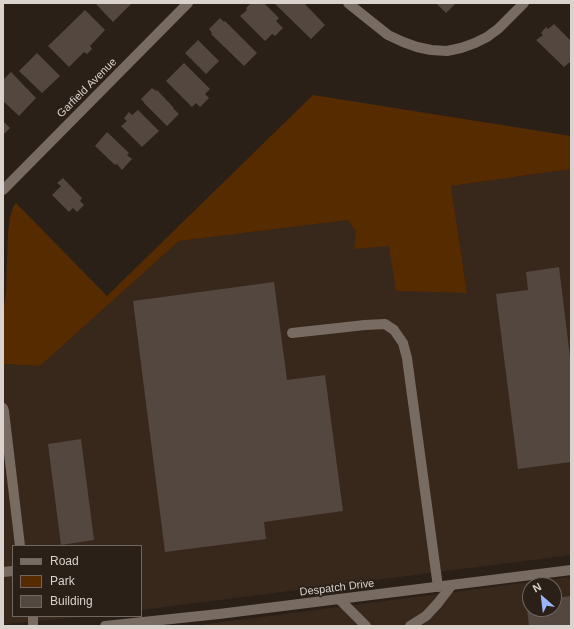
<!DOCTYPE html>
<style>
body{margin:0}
#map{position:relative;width:574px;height:629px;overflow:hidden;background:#2a2018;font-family:Arial,sans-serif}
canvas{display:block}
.frame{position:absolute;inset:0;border:4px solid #d9d2cd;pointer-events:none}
.legend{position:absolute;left:12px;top:545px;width:130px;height:72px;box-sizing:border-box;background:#2a2018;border:1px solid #706760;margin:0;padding:5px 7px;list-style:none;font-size:12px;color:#d9d2cd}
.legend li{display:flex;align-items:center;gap:8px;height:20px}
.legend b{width:20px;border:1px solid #706760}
.north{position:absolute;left:522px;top:577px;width:40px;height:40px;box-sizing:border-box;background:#2a2018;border:1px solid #706760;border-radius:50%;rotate:332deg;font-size:11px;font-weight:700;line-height:16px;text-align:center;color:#d9d2cd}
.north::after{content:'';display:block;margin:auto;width:14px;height:18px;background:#98b5fd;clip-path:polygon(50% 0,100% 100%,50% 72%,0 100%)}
</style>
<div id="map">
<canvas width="574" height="629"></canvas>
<div class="frame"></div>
<ul class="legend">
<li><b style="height:5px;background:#786b62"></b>Road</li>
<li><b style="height:11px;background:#562b00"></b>Park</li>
<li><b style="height:11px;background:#53473f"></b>Building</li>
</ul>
<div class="north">N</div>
</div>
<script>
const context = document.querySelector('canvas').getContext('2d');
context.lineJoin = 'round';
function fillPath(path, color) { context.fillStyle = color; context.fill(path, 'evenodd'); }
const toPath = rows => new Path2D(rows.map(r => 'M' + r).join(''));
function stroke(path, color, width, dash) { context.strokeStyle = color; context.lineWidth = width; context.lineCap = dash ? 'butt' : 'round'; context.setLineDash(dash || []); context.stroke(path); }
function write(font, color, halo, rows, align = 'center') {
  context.font = font + ' Arial,sans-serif'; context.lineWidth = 3.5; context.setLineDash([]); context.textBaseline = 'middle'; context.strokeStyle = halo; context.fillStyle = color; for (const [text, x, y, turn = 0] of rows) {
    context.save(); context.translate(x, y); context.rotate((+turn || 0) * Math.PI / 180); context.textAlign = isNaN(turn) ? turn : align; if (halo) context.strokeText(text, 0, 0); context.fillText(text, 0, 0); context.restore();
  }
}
const built = toPath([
 [571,169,571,555,141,610,141,546,13,546,13,616,92,616,3,624,3,364,40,366,179,241,348,220,356,232,389,246,467,293,451,186],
 [571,577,571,626,193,626,523,583],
 [530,585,554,585,554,609,530,609]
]);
const green = toPath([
 [313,95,571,136,571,169,451,186,467,293,396,291,389,246,354,249,356,232,348,220,179,241,40,366,3,364,3,316,6,291,8,233,10,217,13,207,16,203,107,296]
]);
const building = toPath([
 [95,3,132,3,113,22],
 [251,3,264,3,279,18,276,21,283,28,275,36,272,34,265,41,240,16,247,10,246,8],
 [274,3,304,3,325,25,311,39],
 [436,3,456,3,446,13],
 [85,10,105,30,90,46,92,49,87,54,84,52,69,67,48,46],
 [220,18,224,22,225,21,257,53,244,66,211,34,212,33,209,29],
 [554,24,571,41,571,63,570,62,564,67,536,40,543,35,541,33,546,27,548,29],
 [198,40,219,61,206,74,185,53],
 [37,53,60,76,42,93,19,71],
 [184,63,210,89,205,94,209,98,200,107,196,103,192,107,166,81],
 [11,72,36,98,19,116,3,101,3,80],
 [152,88,156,91,157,90,174,108,173,108,179,114,167,126,144,103,144,102,141,99],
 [138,110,159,131,142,147,121,126,127,121,124,118,129,112,132,115],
 [3,121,10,128,3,135],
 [107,132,129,153,127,155,132,159,122,170,117,164,115,165,95,146],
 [63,178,82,198,80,201,84,205,77,212,73,208,69,212,52,195,61,186,57,183],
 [559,267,571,365,571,462,518,469,496,294,528,290,526,272],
 [274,282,287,380,325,375,343,511,264,522,266,539,165,552,133,301],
 [81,439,94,540,61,545,48,444],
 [571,596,571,626,529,626,526,601,530,601,530,609,554,609,554,598]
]);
const lane = toPath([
 [292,333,365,325,385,324,394,330,403,343,407,358,438,587],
 [3,408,4,411,20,546],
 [3,572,13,571],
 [339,599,366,626],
 [33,616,33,626],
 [410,626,426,616,438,603,451,586]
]);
const street = toPath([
 [348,3,388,35,403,42,417,47,431,50,447,51,461,48,475,43,487,37,498,29,524,3],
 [3,190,188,3],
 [105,626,219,614,571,570]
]);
const streetNames = [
 ["Garfield Avenue",87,88,-45],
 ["Despatch Drive",337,588,-7]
];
fillPath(built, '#38281c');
fillPath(green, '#562b00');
fillPath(building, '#53473f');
stroke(lane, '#786b62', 10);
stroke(street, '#786b62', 10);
write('11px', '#d9d2cd', '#2a2018', streetNames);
</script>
